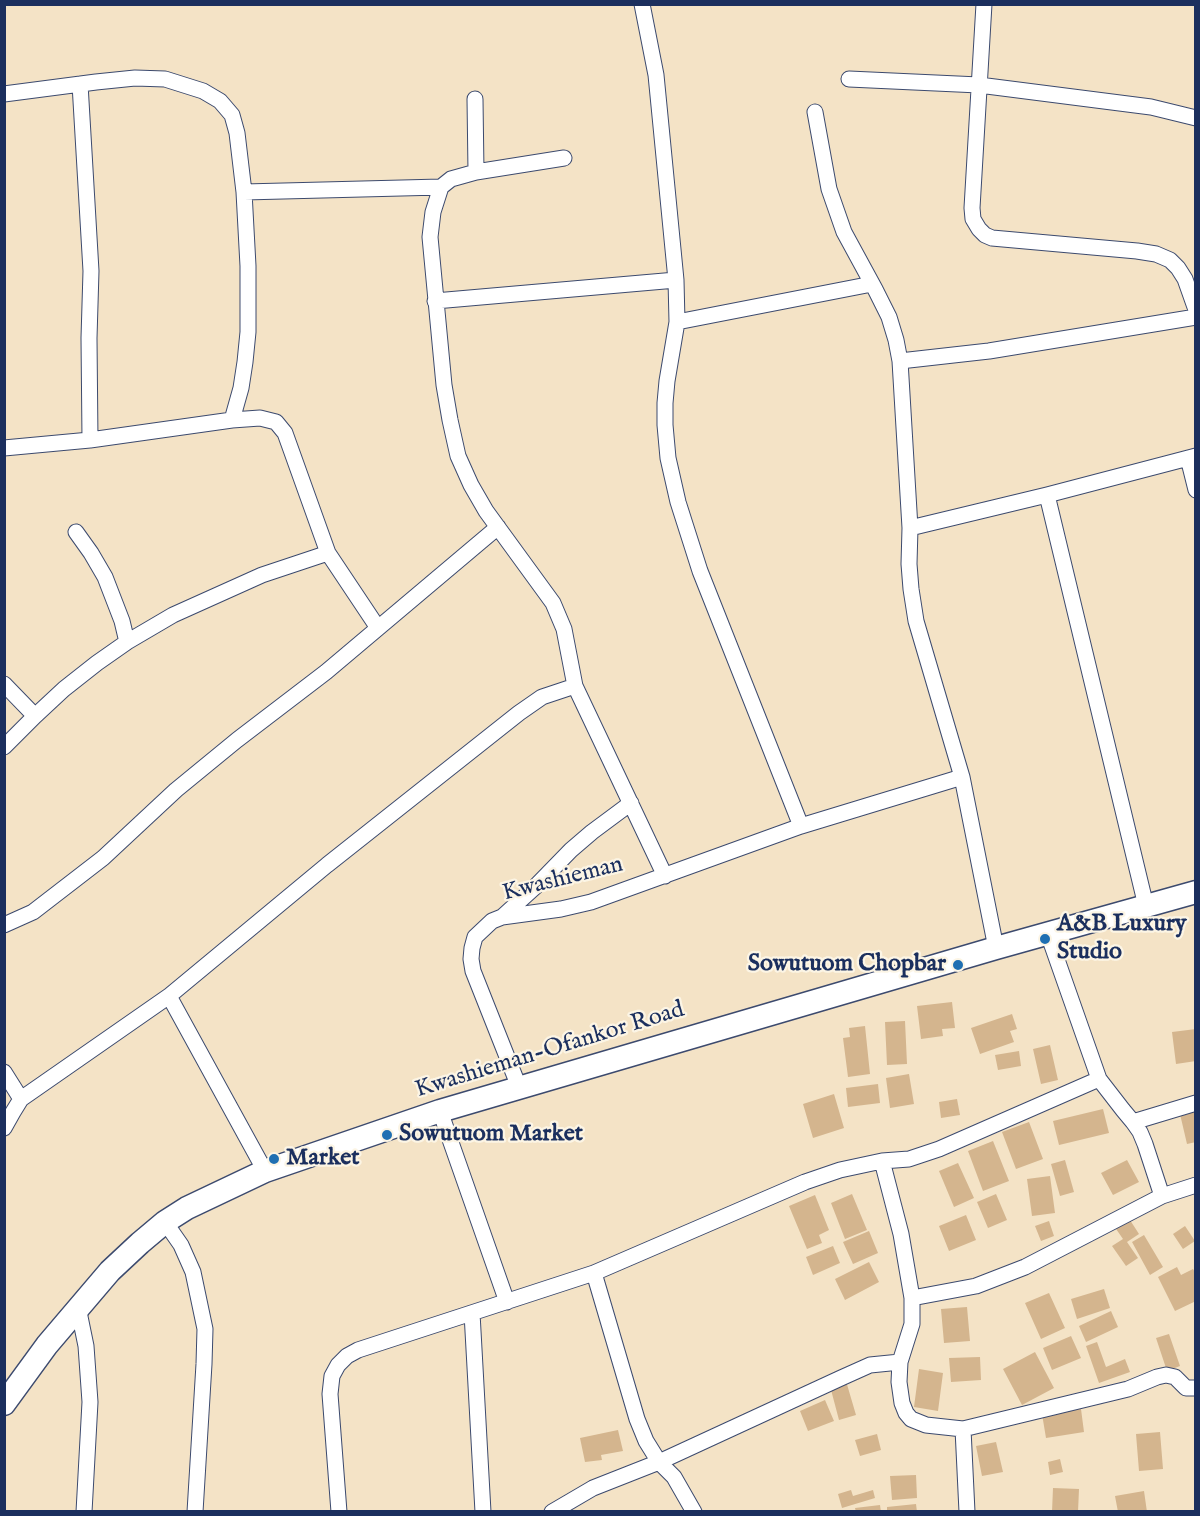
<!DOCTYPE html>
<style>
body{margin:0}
#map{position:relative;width:1200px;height:1516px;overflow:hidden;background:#f4e3c6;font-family:"IM FELL English",serif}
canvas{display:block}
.frame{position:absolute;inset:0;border:6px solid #1b2f5e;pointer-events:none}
</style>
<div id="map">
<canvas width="1200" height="1516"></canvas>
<div class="frame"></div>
</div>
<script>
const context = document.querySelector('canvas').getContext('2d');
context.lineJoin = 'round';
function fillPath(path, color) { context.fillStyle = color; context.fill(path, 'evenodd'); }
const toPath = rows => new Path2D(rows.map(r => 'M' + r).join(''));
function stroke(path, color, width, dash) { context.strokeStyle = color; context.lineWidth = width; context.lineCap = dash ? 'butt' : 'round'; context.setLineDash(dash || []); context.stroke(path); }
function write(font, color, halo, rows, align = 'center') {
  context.font = font + ' "IM FELL English",serif'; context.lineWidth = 4.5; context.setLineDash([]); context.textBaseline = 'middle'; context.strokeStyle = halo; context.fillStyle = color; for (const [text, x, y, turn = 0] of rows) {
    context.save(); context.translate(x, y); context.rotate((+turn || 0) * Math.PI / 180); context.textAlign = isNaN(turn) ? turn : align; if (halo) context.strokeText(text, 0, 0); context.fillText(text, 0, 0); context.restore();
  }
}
const building = toPath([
 [952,1002,955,1028,942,1029,943,1036,921,1039,917,1006],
 [1012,1014,1017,1029,1010,1031,1014,1042,980,1054,971,1028],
 [905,1021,907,1064,887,1065,885,1022],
 [865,1026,870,1074,848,1077,843,1038,850,1037,849,1028],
 [1196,1029,1196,1061,1176,1064,1172,1032],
 [1050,1045,1058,1080,1041,1084,1033,1049],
 [1019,1051,1021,1066,998,1070,995,1055],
 [909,1074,914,1104,890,1108,886,1078],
 [878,1084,880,1103,848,1107,846,1088],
 [834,1094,844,1128,813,1138,803,1104],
 [957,1099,960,1115,941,1118,939,1102],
 [1103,1109,1109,1133,1059,1145,1053,1121],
 [1196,1111,1196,1142,1187,1144,1180,1114],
 [1029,1122,1043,1159,1016,1169,1002,1132],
 [993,1141,1009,1181,983,1191,968,1151],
 [1065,1160,1074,1192,1060,1196,1051,1164],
 [1127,1160,1139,1182,1113,1195,1101,1173],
 [958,1163,974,1198,954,1207,939,1171],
 [1050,1176,1055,1213,1032,1216,1027,1179],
 [852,1194,867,1230,845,1239,831,1203],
 [996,1194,1007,1220,988,1228,977,1202],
 [815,1195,829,1230,819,1235,822,1243,807,1249,789,1206],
 [966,1215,976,1240,949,1251,939,1226],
 [1128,1217,1139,1234,1127,1242,1138,1258,1126,1266,1112,1246,1123,1239,1114,1226],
 [1049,1221,1054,1236,1041,1241,1035,1226],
 [1185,1226,1195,1241,1183,1249,1173,1234],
 [869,1231,878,1253,853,1264,843,1242],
 [1144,1235,1163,1267,1150,1275,1132,1242],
 [833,1246,840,1263,813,1275,806,1257],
 [869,1262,879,1282,845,1300,835,1279],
 [1177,1267,1181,1275,1193,1269,1196,1274,1196,1301,1175,1311,1158,1277],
 [1104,1289,1110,1308,1077,1319,1071,1299],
 [1049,1293,1065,1328,1041,1339,1025,1303],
 [967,1307,970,1341,944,1343,941,1309],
 [1111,1311,1118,1327,1086,1342,1079,1326],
 [1169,1334,1180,1366,1167,1371,1156,1338],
 [1071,1336,1081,1358,1052,1370,1043,1348],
 [1097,1342,1106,1367,1125,1359,1130,1372,1099,1383,1086,1346],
 [1035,1352,1054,1388,1022,1405,1003,1369],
 [980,1357,981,1380,951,1382,949,1358],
 [919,1369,943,1373,938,1411,914,1407],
 [846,1381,856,1415,839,1420,830,1386],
 [825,1400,834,1421,808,1431,800,1411],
 [1081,1409,1084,1432,1046,1438,1042,1414],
 [618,1430,623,1451,601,1455,602,1460,585,1462,580,1438],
 [1160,1432,1163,1469,1139,1471,1136,1434],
 [877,1434,881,1450,860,1456,855,1440],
 [996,1442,1003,1472,982,1476,976,1446],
 [1060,1459,1063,1472,1050,1475,1048,1462],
 [916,1475,917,1498,892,1500,890,1476],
 [1053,1488,1079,1489,1078,1512,1052,1512],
 [851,1490,853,1496,873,1490,875,1498,842,1508,838,1494],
 [1144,1491,1147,1512,1118,1512,1115,1496],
 [916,1504,917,1512,887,1512,887,1507],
 [880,1505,881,1512,856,1512,855,1508]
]);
const minor = toPath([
 [642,4,656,75,676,280,677,322,667,381,665,403,665,425,668,458,678,502,700,571,801,826],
 [984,4,972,208,973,219,979,229,985,235,992,238,1137,251,1156,254,1170,260,1178,268,1185,279,1196,310],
 [849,79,979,85,1151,107,1196,118],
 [80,84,91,271,89,338,90,440],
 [4,94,96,82,135,78,165,79,203,91,220,101,232,115,237,133,244,192,248,266,248,332,245,362,241,388,232,420],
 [475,99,476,172,451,179,441,187,433,212,430,237,444,385,450,420,458,456,471,485,486,511,553,603,564,629,575,686,665,876],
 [815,112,829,189,844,232,875,289,889,317,896,340,900,361,910,528,909,564,911,589,916,621,962,777,996,948],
 [476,172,564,158],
 [244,192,441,187],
 [435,301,676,280],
 [677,322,872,284],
 [900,361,989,351,1196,317],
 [4,448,90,440,232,420,260,418,276,422,285,433,328,553,378,628],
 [1188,458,1196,490],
 [1047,495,1146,906],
 [910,528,1047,495,1196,456],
 [76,532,91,553,105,577,122,621,127,642],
 [4,684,35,716],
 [4,747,35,716,64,689,97,663,127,642,173,615,262,575,328,553],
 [502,917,534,888,571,850,592,832,631,803],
 [4,925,33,912,103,858,176,790,237,740,326,672,498,527],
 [1048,934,1099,1079,1123,1110,1133,1122,1140,1132,1145,1144,1162,1196],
 [169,996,265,1171],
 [4,1072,21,1099],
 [519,1087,473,971,471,959,472,948,475,937,492,921,502,917,561,909,591,902,801,826,962,777],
 [440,1111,507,1302],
 [1133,1122,1196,1103],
 [4,1128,13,1112,21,1099,169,996,327,865,519,713,542,697,575,686],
 [882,1161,901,1234,912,1298,912,1324,900,1362,899,1382,902,1403,906,1413,911,1419,926,1425,963,1429,1128,1389,1157,1377,1166,1375,1175,1377,1186,1388,1196,1388],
 [165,1222,181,1245,193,1272,205,1329,204,1364,195,1512],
 [594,1273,637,1419,646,1441,659,1462,674,1477,694,1512],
 [912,1298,976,1286,1025,1267,1162,1196,1196,1185],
 [78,1307,86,1346,90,1402,84,1512],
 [472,1313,483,1512],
 [963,1429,967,1512],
 [339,1512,330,1394,332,1376,338,1365,347,1356,358,1350,594,1273,805,1182,840,1170,882,1161,909,1159,939,1149,1099,1079],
 [552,1512,593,1488,659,1462,841,1378,870,1365,900,1362]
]);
const secondary = toPath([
 [4,1404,47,1345,110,1271,140,1243,165,1222,187,1208,265,1171,440,1111,996,948,1196,892]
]);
const markers = [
 [1045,939,6,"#1f6fb2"],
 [958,965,6,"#1f6fb2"],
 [387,1135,6,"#1f6fb2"],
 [274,1159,6,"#1f6fb2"]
];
const streetNames = [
 ["Kwashieman",563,880,-14],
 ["Kwashieman-Ofankor Road",550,1051,-17]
];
const poiNames = [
 ["A&B Luxury",1057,925],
 ["Studio",1057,953],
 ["Sowutuom Chopbar",946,965,"right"],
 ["Sowutuom Market",399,1135],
 ["Market",286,1159]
];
fillPath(building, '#d4b58e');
stroke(minor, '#3c4a6e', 17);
stroke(secondary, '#3c4a6e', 25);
stroke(minor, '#fff', 15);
stroke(secondary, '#fff', 22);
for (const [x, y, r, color] of markers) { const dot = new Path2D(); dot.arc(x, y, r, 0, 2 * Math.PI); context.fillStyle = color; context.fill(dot); stroke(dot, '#fcf5e5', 2); }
write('24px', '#1b2f5e', '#fcf5e5', streetNames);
write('bold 24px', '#1b2f5e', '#fcf5e5', poiNames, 'left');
</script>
